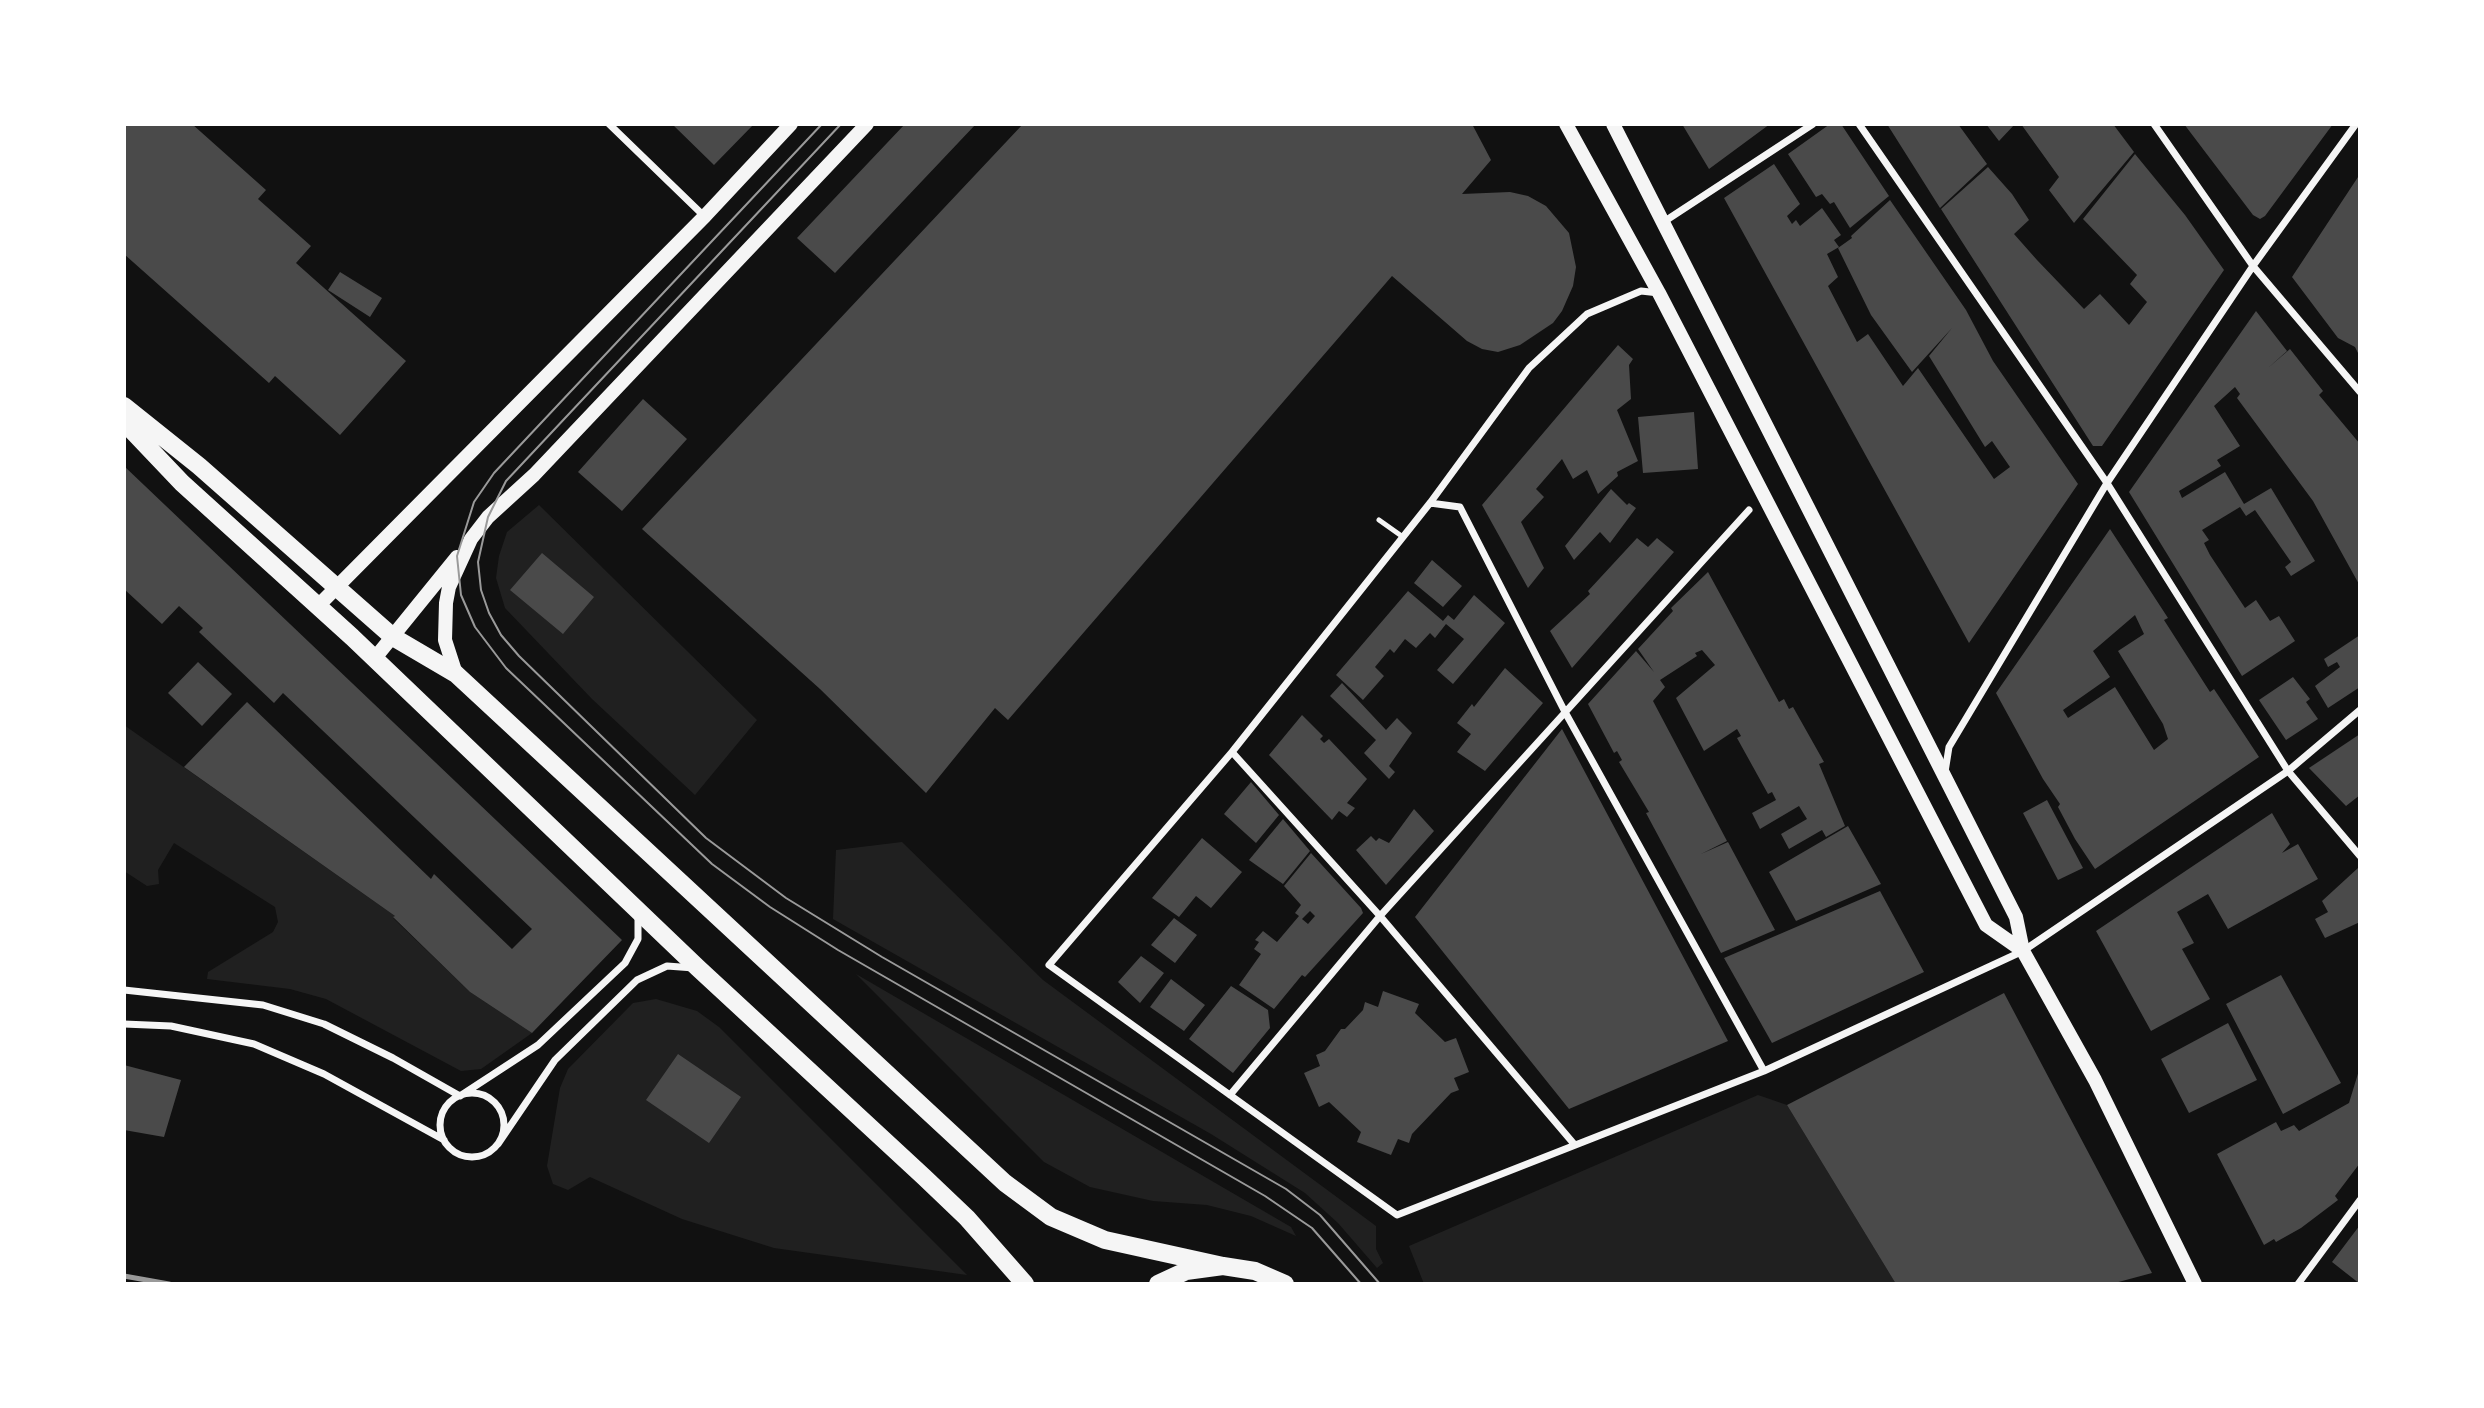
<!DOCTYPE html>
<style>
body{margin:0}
#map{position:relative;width:2484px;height:1408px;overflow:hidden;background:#111;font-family:"DejaVu Sans",sans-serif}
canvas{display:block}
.frame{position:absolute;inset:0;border:126px solid #fff;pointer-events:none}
</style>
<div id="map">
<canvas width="2484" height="1408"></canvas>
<div class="frame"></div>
</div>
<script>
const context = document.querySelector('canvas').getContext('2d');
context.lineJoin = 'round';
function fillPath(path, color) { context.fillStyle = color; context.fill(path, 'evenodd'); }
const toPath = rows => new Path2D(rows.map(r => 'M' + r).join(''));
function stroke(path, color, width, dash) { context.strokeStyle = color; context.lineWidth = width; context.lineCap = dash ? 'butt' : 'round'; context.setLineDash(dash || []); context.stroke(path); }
const green = toPath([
 [539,505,757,720,695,795,592,699,505,608,496,578,499,556,507,532],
 [124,725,395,916,393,918,470,992,532,1033,481,1069,461,1071,326,999,290,989,207,979,208,972,273,932,278,922,275,907,174,843,158,870,159,884,147,886,124,871],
 [902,842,1043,980,1376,1226,1376,1249,1383,1263,1377,1268,1338,1223,1305,1193,1211,1134,833,919,836,850],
 [856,974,1291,1227,1296,1236,1251,1216,1207,1205,1153,1201,1090,1187,1044,1162],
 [656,999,697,1011,719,1027,967,1275,774,1248,682,1219,590,1177,568,1190,553,1184,547,1166,560,1088,568,1069,633,1003],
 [1758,1095,1787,1105,1896,1284,1424,1284,1409,1246]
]);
const building = toPath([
 [124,124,192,124,266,190,258,199,311,246,296,263,406,361,340,435,275,376,269,383,124,254],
 [672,124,754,124,714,165],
 [905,124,976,124,835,273,797,238],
 [1023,124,1472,124,1491,160,1462,194,1510,192,1528,196,1546,206,1569,233,1576,267,1573,286,1562,311,1553,323,1520,345,1498,352,1482,349,1467,341,1392,276,1008,720,995,708,926,793,820,689,642,529],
 [1682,124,1770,124,1709,169],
 [1830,124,1841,124,1889,196,1850,228,1834,202,1830,204,1822,194,1816,197,1788,154],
 [1887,124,1958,124,1987,164,1940,208],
 [1986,124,2015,124,1999,141],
 [2021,124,2113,124,2134,152,2074,223,2049,190,2059,177],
 [2184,124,2333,124,2265,216,2260,219,2253,215],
 [2135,154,2185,215,2224,270,2102,446,2093,446,1941,209,1988,167,2012,194,2029,220,2014,234,2037,260,2084,309,2100,294,2129,325,2147,302,2130,284,2137,275,2083,219],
 [1774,164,1800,204,1787,216,1792,224,1796,220,1800,226,1822,208,1841,235,1834,240,1839,247,1827,254,1838,277,1828,286,1857,342,1868,334,1903,386,1918,368,1994,479,2010,467,1992,441,1985,447,1929,356,1952,328,1912,372,1871,315,1838,248,1852,238,1851,236,1890,200,1966,310,1993,361,2078,484,1969,643,1724,198],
 [2360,174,2360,357,2355,347,2338,338,2292,277],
 [340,272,382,298,370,317,328,290],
 [2256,311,2287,351,2268,368,2290,349,2323,391,2319,395,2360,444,2360,586,2313,501,2237,398,2240,394,2235,387,2214,406,2240,446,2217,460,2221,466,2179,491,2182,498,2225,472,2244,504,2271,488,2315,561,2291,576,2285,567,2291,562,2255,510,2246,516,2240,507,2202,530,2209,540,2204,543,2210,555,2245,608,2256,600,2270,621,2279,616,2295,641,2242,676,2129,492],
 [1618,345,1633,359,1629,365,1631,399,1617,410,1638,461,1617,472,1618,476,1598,494,1587,470,1573,479,1562,459,1536,489,1544,497,1521,522,1544,568,1528,588,1482,505],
 [643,399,687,439,622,511,578,472],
 [1694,412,1698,469,1643,473,1638,417],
 [124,466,622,940,532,1033,470,992,393,917,395,916,184,767,247,702,431,879,434,874,512,949,532,929,283,693,274,703,199,632,203,628,179,606,162,624,124,589],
 [1611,489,1627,505,1629,503,1636,508,1610,543,1600,532,1574,560,1565,546],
 [2110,529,2168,618,2164,620,2210,692,2214,689,2259,757,2095,869,2075,839,2058,807,2060,804,2043,779,1996,693],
 [2135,615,2144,634,2118,651,2163,724,2168,739,2154,750,2115,687,2068,718,2063,710,2110,677,2093,651],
 [1637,538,1648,547,1657,538,1674,552,1572,668,1550,631,1590,594,1588,591],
 [542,553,594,597,563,634,510,590],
 [1432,560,1462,586,1443,607,1414,583],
 [1708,572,1779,702,1784,699,1789,709,1793,707,1824,762,1819,764,1845,826,1826,837,1822,830,1789,849,1781,834,1807,819,1799,806,1760,829,1752,813,1776,800,1772,792,1768,794,1737,738,1741,736,1737,729,1704,751,1676,698,1715,665,1702,650,1695,653,1697,656,1660,680,1665,687,1653,701,1727,841,1701,854,1728,842,1775,930,1721,953,1646,813,1649,812,1619,762,1622,760,1617,751,1614,753,1588,704,1636,651,1654,672,1638,649,1673,611,1671,608],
 [1408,591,1443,621,1448,615,1454,620,1474,595,1505,623,1453,684,1437,670,1464,639,1446,624,1435,638,1430,633,1416,648,1405,639,1394,653,1390,649,1375,667,1384,676,1363,700,1336,675],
 [2360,635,2360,687,2328,708,2315,686,2340,667,2337,662,2328,667,2324,659],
 [198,662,232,694,202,726,168,693],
 [1505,668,1543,703,1485,771,1457,752,1471,734,1457,723,1472,704,1474,707],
 [2293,677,2310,699,2306,702,2318,719,2286,740,2259,700],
 [1342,683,1386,730,1397,718,1412,733,1389,766,1395,772,1389,779,1364,753,1376,740,1330,696],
 [1302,715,1323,736,1320,739,1324,743,1329,739,1367,779,1347,803,1355,808,1347,817,1339,811,1332,820,1269,755],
 [1562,729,1728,1041,1569,1109,1415,917],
 [2360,734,2360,795,2346,806,2309,768],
 [1251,782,1279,815,1256,843,1224,814],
 [2047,800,2083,868,2058,880,2023,813],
 [1414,809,1434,831,1386,885,1356,850,1371,836,1376,841,1379,838,1389,843],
 [2272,813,2290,844,2282,853,2298,844,2318,879,2228,929,2208,894,2177,912,2194,943,2182,949,2210,999,2151,1031,2096,931],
 [1283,819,1310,851,1283,884,1249,860],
 [1848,826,1881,884,1796,921,1769,872],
 [1202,838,1242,872,1211,908,1196,896,1179,917,1152,898],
 [1311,853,1361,908,1363,913,1305,977,1302,975,1274,1009,1239,985,1261,954,1254,949,1259,942,1255,940,1263,931,1277,942,1299,916,1295,913,1301,905,1284,886],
 [1310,911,1315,916,1308,924,1302,919],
 [2358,868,2360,922,2325,938,2315,919,2328,912,2322,901],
 [1880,891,1924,972,1772,1043,1724,958],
 [1174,918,1197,935,1175,963,1151,945],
 [1141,956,1164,973,1140,1003,1118,982],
 [2281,975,2341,1083,2283,1114,2226,1004],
 [1171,979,1205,1005,1184,1031,1150,1007],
 [1231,986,1268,1010,1270,1028,1233,1073,1189,1039],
 [1383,991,1419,1004,1415,1013,1445,1042,1456,1038,1469,1072,1454,1078,1459,1090,1451,1093,1412,1134,1409,1143,1398,1139,1391,1155,1357,1142,1361,1132,1329,1102,1319,1107,1304,1073,1320,1066,1316,1055,1325,1051,1341,1029,1345,1029,1363,1010,1365,1002,1378,1007],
 [2004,993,2152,1273,2111,1284,1896,1284,1787,1105],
 [2228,1023,2257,1080,2189,1113,2161,1059],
 [678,1054,741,1097,709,1143,646,1100],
 [124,1065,181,1080,164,1137,124,1130],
 [2360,1067,2360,1163,2335,1196,2338,1200,2301,1228,2276,1242,2274,1239,2264,1245,2217,1154,2276,1122,2281,1131,2294,1125,2299,1131,2349,1103],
 [2360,1225,2360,1284,2332,1262]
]);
const service = toPath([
 [1379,520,1403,537]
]);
const minor = toPath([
 [609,124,704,216],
 [1859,124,2107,483,2288,771,2360,856],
 [2154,124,2253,266,2360,392],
 [1662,223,1813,124],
 [1659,293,1641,291,1587,314,1529,368,1430,503,1232,752,1049,965,1397,1215,1764,1071,2023,951,2288,771,2360,710],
 [1430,503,1460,507,1565,712,1764,1071],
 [1232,752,1380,916,1574,1144],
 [1945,772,1949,747,2107,483,2253,266,2356,124],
 [124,990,263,1005,324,1024,393,1058,460,1096,538,1045,625,963,638,939,638,915],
 [124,1024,171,1026,254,1044,324,1074,444,1140],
 '440 1125a32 32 0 1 1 64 0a32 32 0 1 1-64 0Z',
 [1230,1095,1380,916,1749,510],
 [498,1144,555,1060,637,980,667,966,694,968],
 [2298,1284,2360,1200]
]);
const secondary = toPath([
 [1566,124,1659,293,1986,925,2023,951],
 [1613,124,2016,917,2023,951,2095,1080,2195,1284],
 [318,606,705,216,791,124],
 [375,658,457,557],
 [456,674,445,640,446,603,449,587,471,539,488,517,534,475,867,124]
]);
const primary = toPath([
 [124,406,199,466,393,637,456,674,1005,1183,1051,1217,1105,1240,1223,1266],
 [124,422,182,483,352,637,698,968,924,1177,967,1218,1025,1284],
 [1158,1284,1186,1271,1223,1266,1255,1271,1285,1284]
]);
const tram = toPath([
 [822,124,494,473,474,502,457,556,461,595,475,627,506,668,712,864,770,907,838,950,1265,1196,1312,1228,1361,1284],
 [841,124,506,481,488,517,478,562,481,590,489,613,501,635,519,656,706,838,786,898,882,957,1286,1189,1320,1215,1380,1284]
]);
const rail = toPath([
 [124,1276,169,1284]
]);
fillPath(green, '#202020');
fillPath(building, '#4a4a4a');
stroke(service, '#f5f5f5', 5);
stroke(minor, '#f5f5f5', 7);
stroke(secondary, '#f5f5f5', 14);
stroke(primary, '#f5f5f5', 18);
stroke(tram, '#9a9a9a', 2);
stroke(rail, '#9a9a9a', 5);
</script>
